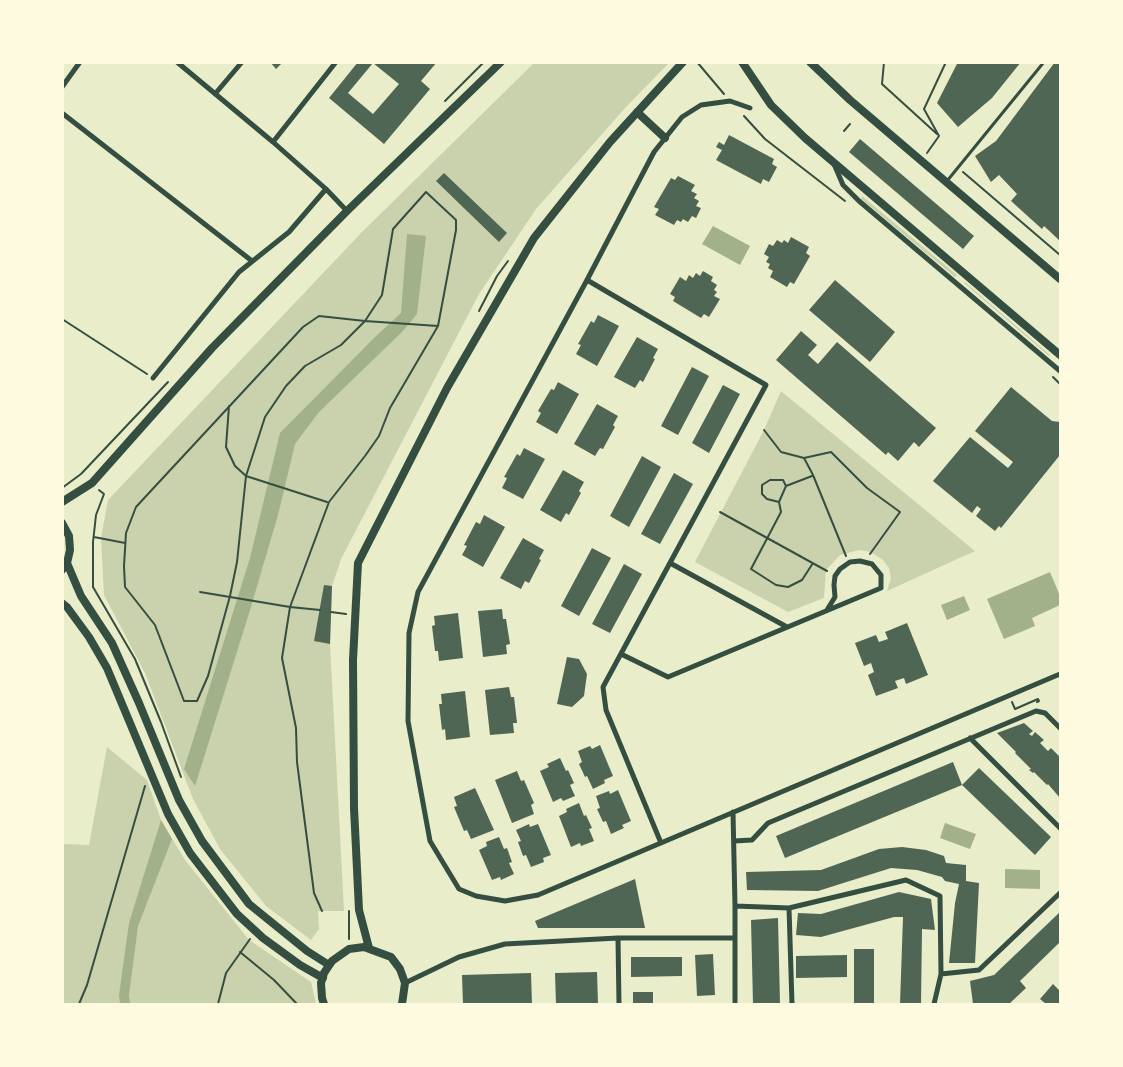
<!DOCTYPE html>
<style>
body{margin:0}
#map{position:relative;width:1123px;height:1067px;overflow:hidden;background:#e9edc9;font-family:"PT Serif",serif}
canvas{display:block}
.frame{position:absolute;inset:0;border:64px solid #fefae0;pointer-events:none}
</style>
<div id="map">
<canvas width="1123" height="1067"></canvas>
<div class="frame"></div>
</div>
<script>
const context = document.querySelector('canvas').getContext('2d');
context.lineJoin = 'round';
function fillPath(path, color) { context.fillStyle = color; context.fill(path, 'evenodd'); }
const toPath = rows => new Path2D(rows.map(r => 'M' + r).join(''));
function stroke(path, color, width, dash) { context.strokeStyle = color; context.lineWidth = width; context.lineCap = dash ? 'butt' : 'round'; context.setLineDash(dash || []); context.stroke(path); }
const green = toPath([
 [534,63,669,63,625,108,536,209,479,294,341,559,332,586,330,644,344,911,318,911,319,929,311,940,266,906,220,849,193,799,145,673,104,595,101,538,108,500,362,232],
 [862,196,957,275,955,277,861,199],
 [965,282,1050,355,1049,356,964,283],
 [781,391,975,551,887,591,891,578,889,568,883,560,871,552,859,550,840,555,826,570,824,598,788,612,695,562,764,430],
 [107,747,147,780,161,820,185,860,249,940,311,982,316,1004,63,1004,63,844,89,845]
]);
const water = toPath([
 [713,226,750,246,740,265,702,244],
 [407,234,426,236,417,314,402,332,319,412,295,444,278,515,250,610,195,786,184,769,250,558,280,433,374,338,401,313],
 [1050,572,1060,596,1060,605,1032,618,1035,626,1004,639,987,599],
 [964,596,970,610,947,620,941,605],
 [161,820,172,839,138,926,129,995,130,1004,120,1004,119,995,129,923],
 [945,823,976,834,970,849,940,838],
 [1005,869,1040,870,1040,889,1005,888]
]);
const building = toPath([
 [270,62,283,62,276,69],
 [358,62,437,62,421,81,430,89,384,144,329,98],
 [373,63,399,84,373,114,348,93],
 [958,62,1021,62,992,98,958,127,937,103],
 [1055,62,1060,62,1060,241,1044,226,1042,229,1011,201,1017,194,999,175,991,182,975,156,996,141],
 [729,135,774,159,772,164,777,167,769,182,763,179,761,184,716,160,722,150,716,147,719,142,724,145],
 [860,139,974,236,963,249,849,152],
 [444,173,507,233,499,242,436,181],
 [678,176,695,185,691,191,697,194,694,198,699,201,696,206,701,208,696,218,692,216,688,222,683,219,681,222,677,220,674,225,655,215,659,209,654,207,671,178,675,180],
 [791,237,809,247,806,253,810,256,794,284,790,282,787,287,770,277,773,271,768,268,770,264,766,262,769,257,764,254,769,244,773,246,777,240,782,243,784,240,788,243],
 [703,271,713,277,711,281,717,285,714,290,717,292,714,296,720,299,709,317,704,314,701,318,673,301,675,297,670,294,680,277,686,281,689,275,693,278,696,273,700,276],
 [835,280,895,332,870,362,809,310],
 [598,315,619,326,597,366,576,354,581,345,578,344,591,321,594,323],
 [801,331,817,345,808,355,818,364,837,342,936,428,919,447,914,442,898,461,888,452,886,455,776,360],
 [637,337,658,349,653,358,655,359,643,382,640,380,635,388,614,377],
 [692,367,709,376,678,435,661,426],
 [558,382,579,394,557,434,536,422,541,413,538,411,551,389,554,390],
 [723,385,740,394,709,453,692,443],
 [1011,387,1052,421,1060,422,1060,455,1001,528,999,526,995,531,976,516,981,509,977,506,972,513,933,481,970,437,1008,468,1013,462,975,431],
 [597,404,618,416,613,425,615,427,603,449,600,448,595,456,574,444],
 [524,448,545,459,523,499,502,488,507,478,504,477,517,454,520,456],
 [642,456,661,467,629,527,610,516],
 [563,470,584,482,579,491,581,493,569,515,566,513,561,522,540,510],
 [674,473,693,484,660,544,641,534],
 [484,515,505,527,483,567,462,555,467,546,464,545,476,522,480,524],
 [523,538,544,550,539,559,541,560,529,583,525,581,521,589,500,578],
 [592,548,611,558,579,616,561,606],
 [624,564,642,574,610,633,592,624],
 [324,585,332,586,330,644,314,641],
 [502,609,503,619,506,619,510,644,506,645,507,654,483,657,478,611],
 [458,613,463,658,439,661,438,651,435,651,432,626,435,625,434,616],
 [907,623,928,675,906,684,904,678,895,681,898,688,876,696,868,675,874,672,871,663,864,666,855,643,876,635,879,642,888,639,885,632],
 [567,657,579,659,587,674,584,696,572,707,557,704],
 [509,687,511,697,514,697,517,723,513,723,514,733,490,735,485,690],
 [465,691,470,737,446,740,445,729,442,730,439,704,442,704,441,694],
 [1024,723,1033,731,1029,734,1032,736,1035,732,1044,740,1040,743,1048,751,1051,748,1060,757,1060,798,1048,784,1047,785,1034,772,1033,773,1029,770,1031,769,1015,753,1016,752,997,733],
 [600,745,613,776,604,780,605,783,593,789,587,776,585,777,579,764,582,762,578,751,590,746,592,749],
 [560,758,566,771,568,770,574,783,570,785,575,796,563,801,561,798,553,802,540,771,549,767,547,764],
 [953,762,962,785,785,858,776,836],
 [979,768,1051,837,1035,855,962,785],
 [517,771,521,781,524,780,534,803,531,805,534,814,512,823,495,780],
 [475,788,494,830,471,839,467,830,464,831,454,807,457,806,454,797],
 [618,790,631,821,622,825,624,828,611,834,606,821,603,822,597,809,600,808,596,796,609,791,610,794],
 [579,803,584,816,586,815,592,828,589,829,594,841,581,846,580,843,571,847,559,816,567,812,566,809],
 [529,824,530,827,538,824,551,855,543,858,544,862,531,867,526,855,523,856,518,842,521,841,516,830],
 [499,837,504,849,507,848,512,862,509,863,514,874,501,880,500,877,492,880,479,850,487,846,486,842],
 [902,847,926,850,944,856,946,863,966,865,966,881,979,883,975,963,949,963,955,903,959,884,945,881,942,877,917,870,891,868,818,891,747,890,746,872,821,870,879,849],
 [635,879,645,928,538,928,535,921],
 [899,892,931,899,935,930,922,929,921,1004,900,1004,903,917,894,917,821,937,796,935,798,913,821,914],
 [1060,912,1060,942,1020,981,1026,988,1009,1004,973,1004,970,981,994,975],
 [778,918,780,1004,753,1004,751,920],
 [854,949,874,949,874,1004,854,1004],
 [713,954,715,995,697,996,695,955],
 [847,955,847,977,796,978,796,956],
 [631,957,682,957,682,976,631,977],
 [597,972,598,1004,556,1004,555,973],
 [531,973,532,1004,463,1004,462,975],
 [1053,984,1060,991,1060,1004,1046,1004,1040,999],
 [633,992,653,992,653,1004,633,1004]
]);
const path = toPath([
 [697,62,724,94],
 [884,62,882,84,937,134],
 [445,101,484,62],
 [744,116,765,139,845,201],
 [844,131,850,124],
 [927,153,939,136,924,109,946,62],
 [963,172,1060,255],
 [479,311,497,276,508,261],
 [62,319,147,374],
 [1053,377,1060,384],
 [229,406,226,447,235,466,246,476,327,502],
 [764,430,781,452,804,458,813,475,846,556],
 [804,458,831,452,867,488,900,512,870,554],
 [786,486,812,476],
 [62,488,81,474,168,382],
 [99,490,104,494,96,515,93,542,93,587,135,659,161,722,181,777],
 [779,502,786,486,783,480,770,480,762,485,762,494,767,499,779,502,781,512,751,569,776,585,788,587,802,580,813,563],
 [720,512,827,571],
 [94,537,125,543],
 [200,592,290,607,320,610],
 [331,612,346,614],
 [1012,702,1015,709,1038,699,1039,701,1037,702],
 [322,911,314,893,297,762,296,728,282,658,290,607,329,502,365,456,379,436,390,408,438,326,456,230,456,220,426,192,393,229,382,295,365,321,341,345,305,366,286,386,265,417,246,476,237,562,230,596,208,676,197,701,184,701,155,625,125,587,124,566,126,533,136,507,148,494,303,327,319,316,365,321,438,326],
 [349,939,349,911],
 [240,952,274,980,297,1004],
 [79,1004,87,985,145,786],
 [218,1004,226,973,250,939]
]);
const service = toPath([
 [947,181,1044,62]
]);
const minor = toPath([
 [177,62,273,142,326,189,347,211],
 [62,87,80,62],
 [215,94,242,62],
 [750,108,730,101,701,105,682,117,654,152,587,280,418,592,409,633,408,721,430,841,459,889,476,896,505,901,538,895,1060,674],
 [62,113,252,261],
 [273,142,336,62],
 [834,164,843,185,859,201,1060,371],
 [587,280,766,385,603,687,606,710,661,843],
 [153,378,239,272,289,232,326,189],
 [670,563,787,627],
 [621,654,668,677,881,588,881,575,872,564,860,561,850,562,840,569,835,576,834,585,835,597,827,610],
 [970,738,1060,828],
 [733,812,735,906,735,1004],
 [734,841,752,840,768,823,1036,711,1045,713,1060,728],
 [735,906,789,908,906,880,940,896,941,974,934,1004],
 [789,908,792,1004],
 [618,938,619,1004],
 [941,974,979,970,1060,893],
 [405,983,459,957,505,944,618,938,735,938]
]);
const tertiary = toPath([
 [742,62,771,105,805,138,1060,355],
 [810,62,850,100,1060,279],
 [637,112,665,138],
 [62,502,92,483,212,348,347,211,501,62],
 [62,523,69,536,70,550,67,563,62,570],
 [67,563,81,596,112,643,139,703,179,800,202,841,249,904,307,951,329,965],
 [62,603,67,607,89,637,107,668,168,814,190,853,237,914,263,938,300,965,323,978],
 [369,948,359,910,354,808,353,660,358,563,447,388,534,238,610,142,683,62],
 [324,1004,322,998,321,983,324,973,332,961,349,949,364,947,391,957,400,969,405,983,402,1004]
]);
fillPath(green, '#cad2ad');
fillPath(water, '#a3b18a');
fillPath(building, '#4f6655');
stroke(path, '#344e41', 2);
stroke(service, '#344e41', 3);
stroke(minor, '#344e41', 5);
stroke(tertiary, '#344e41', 8);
</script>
